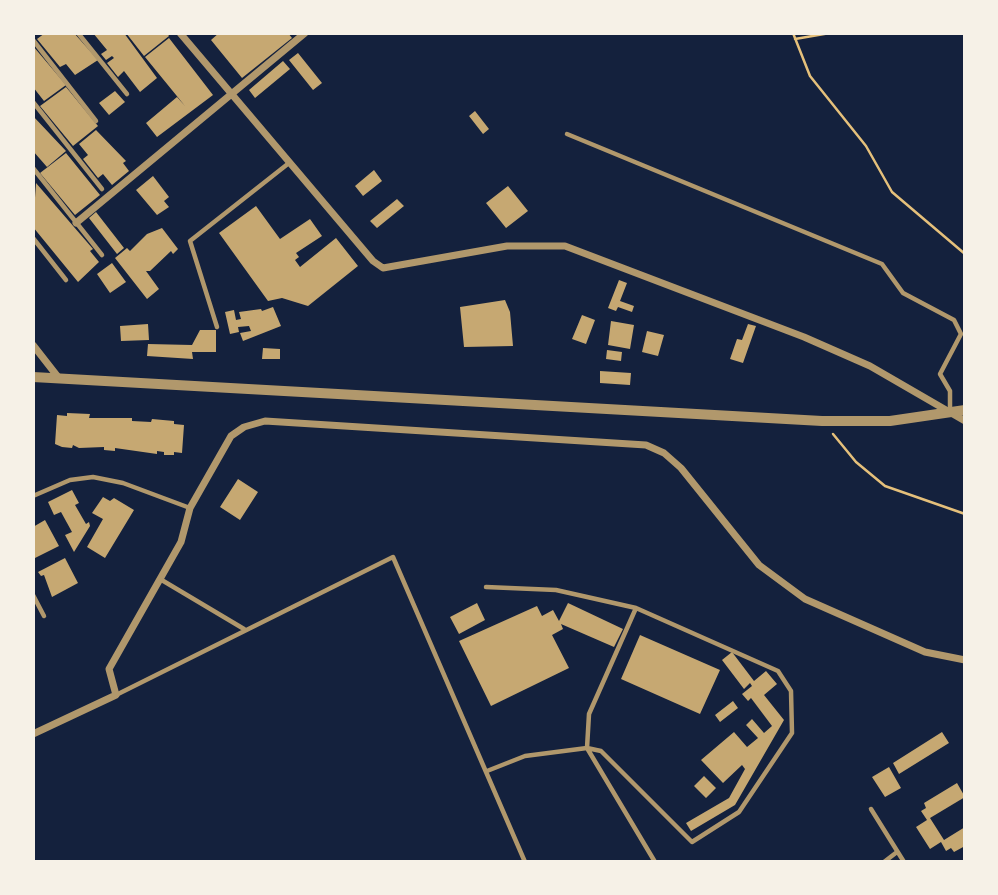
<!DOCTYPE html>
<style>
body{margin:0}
#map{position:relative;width:998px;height:895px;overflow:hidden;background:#14213d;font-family:Signika,sans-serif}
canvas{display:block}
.frame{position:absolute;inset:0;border:35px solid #f6f1e7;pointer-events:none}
</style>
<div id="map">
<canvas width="998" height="895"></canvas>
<div class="frame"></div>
</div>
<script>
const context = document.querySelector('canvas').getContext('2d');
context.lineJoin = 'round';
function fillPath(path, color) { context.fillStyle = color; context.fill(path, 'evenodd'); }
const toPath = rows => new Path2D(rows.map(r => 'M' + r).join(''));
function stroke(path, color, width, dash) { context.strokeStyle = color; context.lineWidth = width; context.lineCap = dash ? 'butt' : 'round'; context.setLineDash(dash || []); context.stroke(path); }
const building = toPath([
 [45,33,74,33,98,60,75,75,66,64,60,67,37,39],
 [93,33,124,33,157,78,140,92,124,71,118,77,107,63,114,58,112,56,106,60,101,54,107,50],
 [126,33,167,33,169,36,144,56],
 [219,33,288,33,292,38,242,78,211,40],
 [169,38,213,95,157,137,146,123,177,97,185,106,145,57],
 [33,46,66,85,44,101,33,87],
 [298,53,322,83,313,90,289,60],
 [283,61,290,69,255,98,249,90],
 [66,87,98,126,73,146,40,106],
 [115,91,125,102,109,115,99,103],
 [475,111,489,129,483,134,469,116],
 [33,116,66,151,47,167,33,151],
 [96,130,126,161,123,163,129,171,112,185,103,174,98,178,83,159,88,155,79,144],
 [66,153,100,195,75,215,40,173],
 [374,170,382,181,363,196,355,186],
 [153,176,169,197,164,201,169,207,157,215,136,190],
 [36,183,93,249,90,251,99,262,78,282,33,227],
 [508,186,528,211,506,228,486,203],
 [397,199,404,206,377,228,370,221],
 [256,206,280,239,310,219,322,236,296,253,299,257,295,260,300,267,336,238,358,266,308,306,282,298,268,301,219,233],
 [96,212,124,248,117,254,89,218],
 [162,228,178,249,173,254,171,251,150,271,146,271,159,289,147,299,115,258,127,248,130,251,147,234],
 [112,263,126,282,110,293,97,274],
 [619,280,627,283,620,301,634,306,632,312,618,307,616,311,608,308],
 [505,300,510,312,513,346,464,347,460,307],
 [273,307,281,326,243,341,240,333,251,331,249,326,238,327,239,332,230,334,225,312,234,310,236,320,241,319,239,312,261,309,262,311],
 [582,315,595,320,586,344,572,339],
 [611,321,634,325,630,349,608,345],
 [148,324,149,340,121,341,120,326],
 [748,324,756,326,743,363,730,359,737,339,742,340],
 [200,330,216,330,216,352,192,352,193,359,147,356,148,344,192,345],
 [647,331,664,335,658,356,642,352],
 [263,348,280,349,280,359,262,359],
 [607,350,622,352,621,361,606,359],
 [600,371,631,373,630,385,600,383],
 [67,413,90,414,89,418,132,418,132,421,151,422,152,419,174,421,174,424,184,425,182,453,174,452,174,455,164,455,164,452,157,451,157,454,115,448,115,451,104,450,104,447,79,448,73,445,72,448,62,447,55,444,57,415,67,416],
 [238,479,258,492,240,520,220,507],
 [72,490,79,503,75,505,86,524,89,522,90,526,74,552,65,535,72,532,61,512,54,515,48,502],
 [103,497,110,501,114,498,134,510,105,558,87,547,103,519,92,513],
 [45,520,59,546,33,559,33,527],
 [65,558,78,583,52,597,44,575,41,576,38,572],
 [477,603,485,620,459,634,450,617],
 [568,603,623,629,614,647,561,624,563,629,552,635,569,668,491,706,459,641,537,606,542,616,553,610,559,621],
 [640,635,720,670,700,714,621,679],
 [732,652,754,681,766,671,777,684,764,695,784,720,735,805,691,831,686,823,729,798,745,769,742,765,723,783,701,760,734,732,747,747,758,738,746,725,752,719,764,733,772,726,751,698,748,701,742,694,752,686,750,683,744,689,722,660],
 [733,701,738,708,720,722,715,715],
 [942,732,949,743,899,774,893,763],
 [889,767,901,788,885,797,872,777],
 [704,776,716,788,706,798,694,786],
 [957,783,965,797,930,818,944,840,965,827,965,846,954,852,951,848,946,851,941,842,930,849,916,827,927,820,921,811,926,808,924,803]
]);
const path = toPath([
 [793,33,810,76,866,146,892,192,965,254],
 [795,39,830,33],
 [833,434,856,462,885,486,965,514]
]);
const service = toPath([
 [78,33,127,94],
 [33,40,96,121],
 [33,102,102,189],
 [567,134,882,264,903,293,954,320,961,334,940,374,950,391,950,412],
 [33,168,102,255],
 [33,238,66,280],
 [217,327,190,241,289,163],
 [33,496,70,480,93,477,123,483,190,508],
 [160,579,244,629],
 [486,587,556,590,636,608,778,671,791,691,792,733,739,812,692,842,601,751,587,748,525,756,487,771],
 [33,595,44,616],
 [636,608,589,714,587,748,655,862],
 [116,695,393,557,525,862],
 [871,809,904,862],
 [884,862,897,852]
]);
const minor = toPath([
 [180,33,373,261,383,268,507,246,565,246,804,337,870,366,965,421],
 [76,223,305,33],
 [33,345,58,377],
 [33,734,116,695,109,669,181,542,190,508,231,436,244,427,265,421,646,445,664,453,681,468,759,565,805,599,925,652,965,660]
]);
const tertiary = toPath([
 [33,377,822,421,890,421,965,410]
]);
fillPath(building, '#c6a872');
stroke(path, '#e5c07b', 2.5);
stroke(service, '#b1986c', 4.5);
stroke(minor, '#b1986c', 7);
stroke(tertiary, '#b1986c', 10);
</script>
